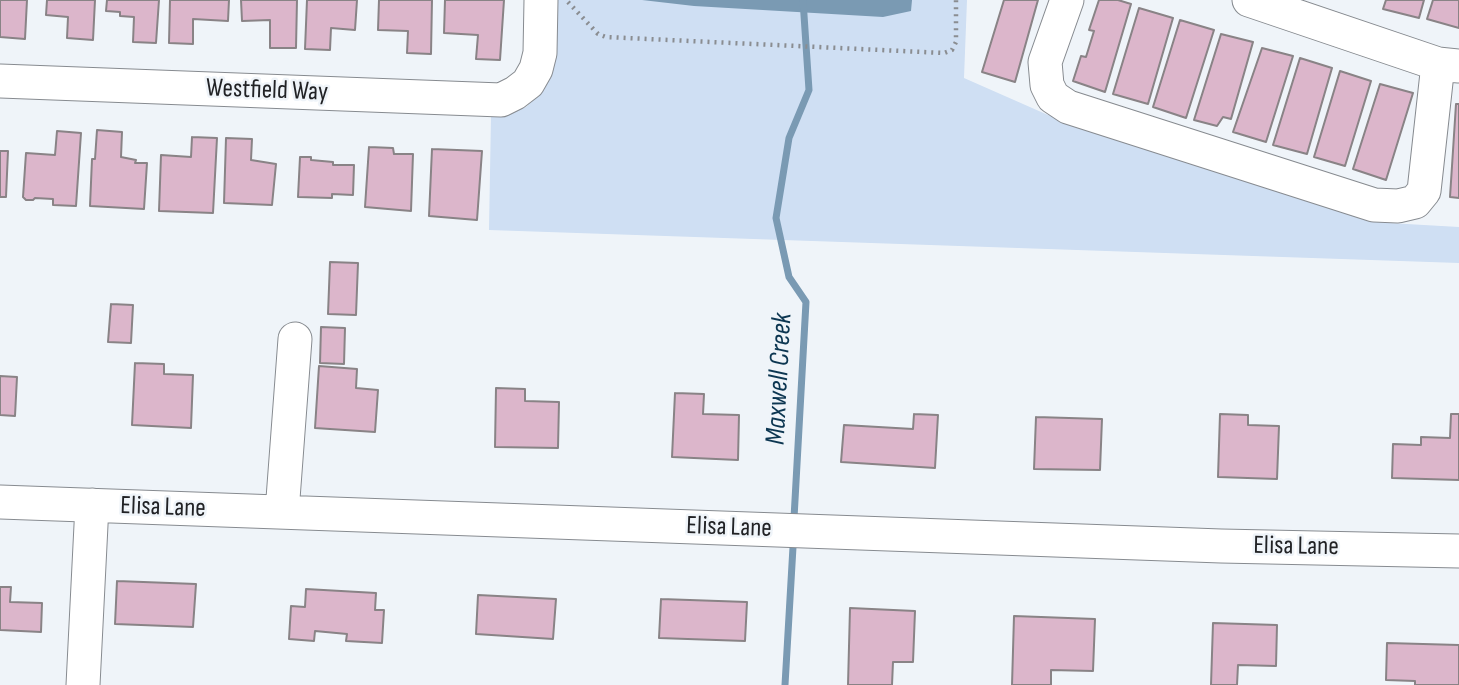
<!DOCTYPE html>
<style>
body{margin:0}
canvas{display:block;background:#eff4f9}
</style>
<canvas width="1459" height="685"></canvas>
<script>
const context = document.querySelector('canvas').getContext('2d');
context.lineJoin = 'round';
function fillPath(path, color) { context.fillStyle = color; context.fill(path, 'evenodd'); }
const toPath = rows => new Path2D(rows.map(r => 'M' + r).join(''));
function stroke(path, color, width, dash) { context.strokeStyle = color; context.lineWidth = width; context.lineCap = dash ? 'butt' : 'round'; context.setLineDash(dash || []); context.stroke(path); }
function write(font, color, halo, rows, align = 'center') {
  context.font = font + ' "Sofia Sans Condensed",sans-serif'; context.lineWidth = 5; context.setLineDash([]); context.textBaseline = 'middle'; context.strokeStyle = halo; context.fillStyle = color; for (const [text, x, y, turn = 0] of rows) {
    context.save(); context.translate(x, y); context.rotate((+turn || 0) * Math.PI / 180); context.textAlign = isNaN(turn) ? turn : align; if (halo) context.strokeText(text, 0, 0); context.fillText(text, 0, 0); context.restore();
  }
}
const green = toPath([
 [555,0,967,0,964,78,1048,115,1389,223,1459,227,1459,263,489,230,491,116,505,115,526,107,544,90,551,75]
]);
const water = toPath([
 [642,0,912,0,911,11,883,17,694,6]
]);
const stream = toPath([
 [794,518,806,302,789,277,776,218,789,138,809,90,803,0],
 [785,685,793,547]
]);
const building = toPath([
 [0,0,27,0,25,39,0,37,0,0],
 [47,0,95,0,93,40,67,38,68,17,46,15,47,0],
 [107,0,159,0,156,43,133,42,134,17,120,16,120,12,106,11,107,0],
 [170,0,229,0,228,21,193,19,193,44,169,43,170,0],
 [241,0,297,0,296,48,270,48,270,20,242,21,241,0],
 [307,0,357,0,355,30,331,28,330,50,305,49,307,0],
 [379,0,432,0,431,54,407,53,408,31,378,30,379,0],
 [445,0,504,0,500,60,476,59,478,35,444,33,445,0],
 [1004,0,1038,0,1015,82,982,72,1004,0],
 [1099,0,1118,0,1131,4,1105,92,1073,81,1081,56,1086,57,1094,31,1089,30,1099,0],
 [1386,0,1424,0,1419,18,1383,9,1386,0],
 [1433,0,1459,0,1459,28,1427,19,1433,0],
 [1139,8,1173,18,1148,104,1113,94,1139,8],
 [1180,20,1214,30,1186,118,1153,107,1180,20],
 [1221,34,1253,42,1231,119,1223,117,1217,126,1194,120,1221,34],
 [1262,48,1293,56,1266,142,1233,132,1262,48],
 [1300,58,1332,68,1307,154,1273,145,1300,58],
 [1340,71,1371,81,1345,166,1314,157,1340,71],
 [1380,84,1413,93,1386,180,1353,169,1380,84],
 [1456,104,1459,104,1459,198,1450,197,1456,104],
 [97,130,122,132,121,157,136,160,135,163,147,163,144,209,90,206,92,159,95,159,97,130],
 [57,131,81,133,76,206,53,205,53,199,35,198,33,200,26,200,23,197,26,153,55,155,57,131],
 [192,137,217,138,213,213,159,211,161,155,191,157,192,137],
 [226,138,252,139,251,160,276,164,272,205,224,203,226,138],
 [369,147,393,148,394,154,413,154,411,211,365,207,369,147],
 [432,149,482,151,477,220,429,216,432,149],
 [0,151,8,151,6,197,0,197,0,151],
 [300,157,311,157,311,160,333,162,333,165,354,165,353,195,332,194,332,198,298,197,300,157],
 [330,262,358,263,356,315,328,314,330,262],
 [111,304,133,305,131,343,108,342,111,304],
 [321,327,345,328,344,364,320,363,321,327],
 [135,363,164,364,164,374,193,375,191,428,132,425,135,363],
 [319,366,357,369,356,388,378,390,375,432,315,428,319,366],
 [0,376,17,377,15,416,0,415,0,376],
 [496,388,525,389,525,401,559,402,558,448,495,447,496,388],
 [675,393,704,394,703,414,739,415,738,460,672,457,675,393],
 [914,414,938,415,935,468,841,462,844,425,913,429,914,414],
 [1220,414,1248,415,1248,425,1279,426,1277,479,1218,477,1220,414],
 [1451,414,1459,414,1459,480,1392,478,1393,444,1421,445,1421,437,1450,438,1451,414],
 [1036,417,1102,419,1100,470,1034,469,1036,417],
 [117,581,196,584,193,627,115,624,117,581],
 [0,587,11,587,10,602,42,603,41,632,0,630,0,587],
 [306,589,376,593,375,610,384,610,382,643,346,641,347,634,315,631,314,641,289,639,291,606,305,607,306,589],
 [478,595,556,599,553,639,476,634,478,595],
 [661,599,747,602,745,641,659,638,661,599],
 [850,608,915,611,913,662,893,662,892,685,848,685,850,608],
 [1014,616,1095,619,1093,671,1051,670,1051,685,1012,685,1014,616],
 [1213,623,1277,625,1276,666,1238,665,1237,685,1211,685,1213,623],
 [1387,643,1459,645,1459,685,1415,685,1415,681,1386,680,1387,643]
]);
const path = toPath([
 [568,2,598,34,606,37,944,53,952,50,956,42,956,0]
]);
const minor = toPath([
 [1067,0,1045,62,1047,85,1053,97,1068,107,1374,205,1398,206,1415,202,1424,191,1438,64],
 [1249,0,1438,64,1459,66],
 [0,81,501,100,515,93,528,83,536,69,540,53,541,0],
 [0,502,1221,546,1459,551],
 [282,512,295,339],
 [83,685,92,505]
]);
const streetNames = [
 ["Westfield Way",267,91,2],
 ["Elisa Lane",163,508,2],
 ["Elisa Lane",729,528,2],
 ["Elisa Lane",1296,547,1]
];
const waterNames = [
 ["Maxwell Creek",780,379,-87]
];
fillPath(green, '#cfdff3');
fillPath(water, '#7a9ab3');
stroke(stream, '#7a9ab3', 7);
fillPath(building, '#dcb6cb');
stroke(building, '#898386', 2);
stroke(minor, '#878b90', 35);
stroke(path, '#8a8d91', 4.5, [2, 5]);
stroke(minor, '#fff', 33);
write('26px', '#212225', '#eff4f9', streetNames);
write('italic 28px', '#0c3651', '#eff4f9', waterNames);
</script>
